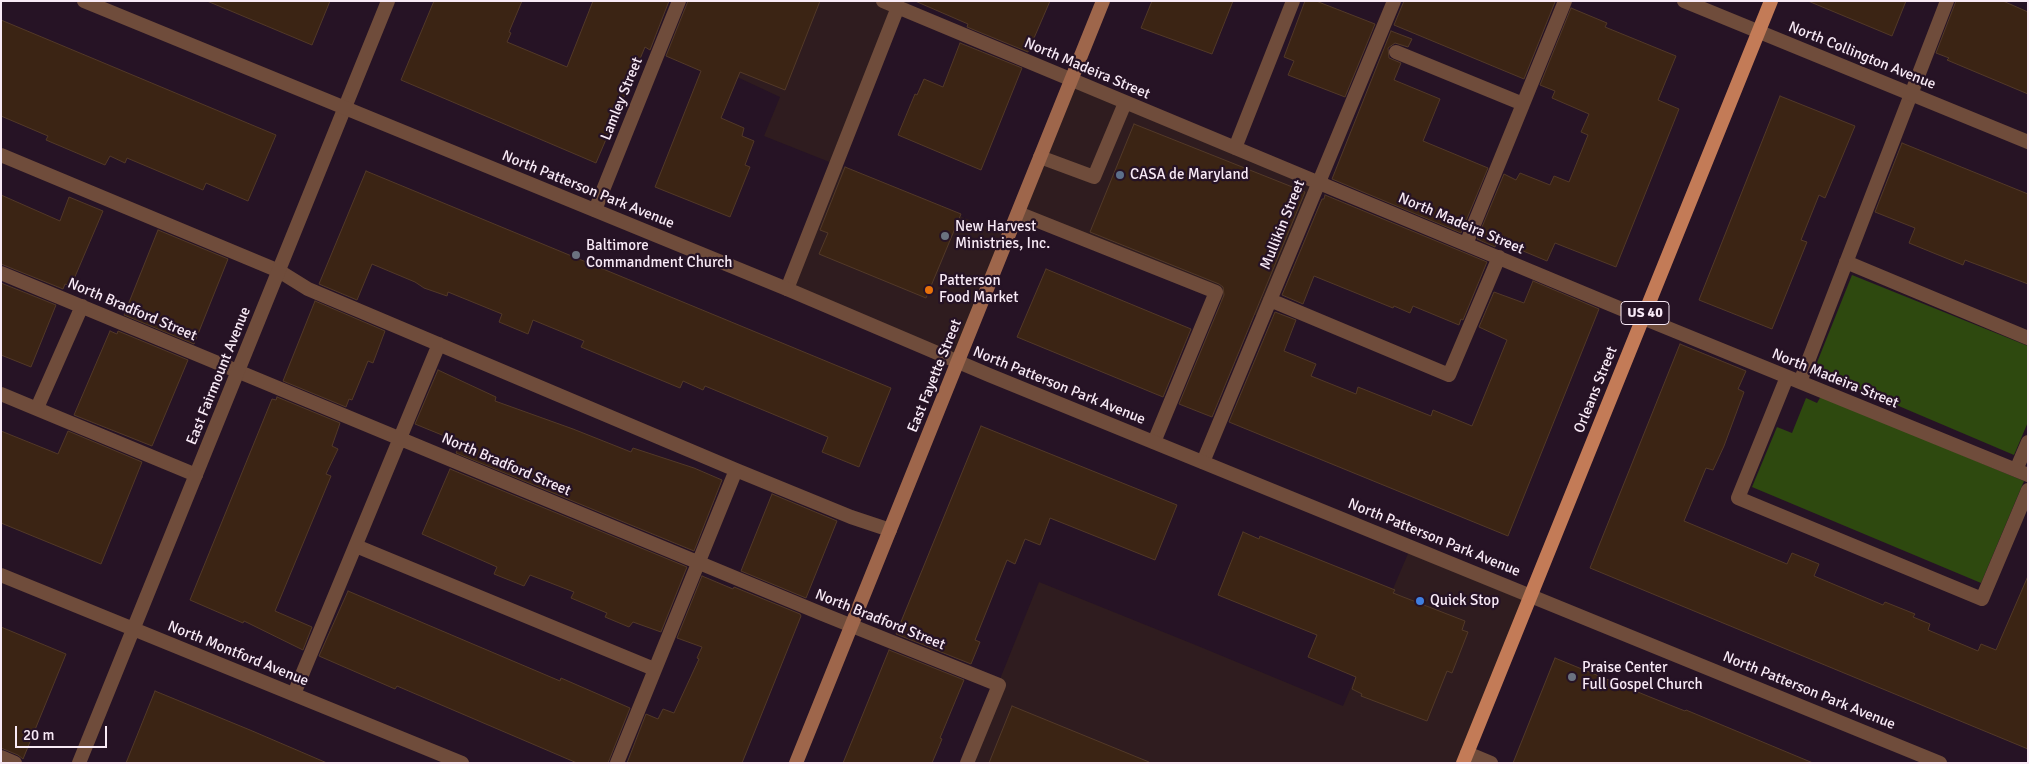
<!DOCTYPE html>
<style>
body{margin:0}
#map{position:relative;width:2029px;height:764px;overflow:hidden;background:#261325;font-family:Signika,sans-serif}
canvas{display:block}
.frame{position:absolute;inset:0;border:2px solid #f8eaf6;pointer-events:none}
.scale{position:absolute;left:15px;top:726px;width:92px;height:22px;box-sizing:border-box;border:2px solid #f8eaf6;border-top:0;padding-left:6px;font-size:15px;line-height:18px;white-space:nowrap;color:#f8eaf6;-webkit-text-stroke:4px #261325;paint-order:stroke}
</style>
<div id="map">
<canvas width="2029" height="764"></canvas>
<div class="frame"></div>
<div class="scale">20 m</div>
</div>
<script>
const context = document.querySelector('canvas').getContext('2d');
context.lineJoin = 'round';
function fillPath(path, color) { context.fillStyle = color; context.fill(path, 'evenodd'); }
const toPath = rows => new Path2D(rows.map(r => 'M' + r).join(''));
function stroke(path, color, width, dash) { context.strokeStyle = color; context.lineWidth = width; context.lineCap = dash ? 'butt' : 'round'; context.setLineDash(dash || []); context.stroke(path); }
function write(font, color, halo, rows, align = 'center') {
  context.font = font + ' Signika,sans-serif'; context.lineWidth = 4.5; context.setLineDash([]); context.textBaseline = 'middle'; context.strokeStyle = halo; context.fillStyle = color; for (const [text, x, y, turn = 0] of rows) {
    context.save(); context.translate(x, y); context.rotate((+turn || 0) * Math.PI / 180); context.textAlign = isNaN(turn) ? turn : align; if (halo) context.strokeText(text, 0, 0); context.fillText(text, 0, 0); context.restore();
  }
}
const commercial = toPath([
 [750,1,911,1,894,20,837,165,1008,236,956,367,784,294,837,165,764,136,780,97,722,70],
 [1070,79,1318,184,1265,319,1015,217],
 [1410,549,1532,598,1467,755,1485,763,971,763,992,699,1039,582,1198,646,1343,706]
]);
const green = toPath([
 [1852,275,2028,346,2028,422,2014,455,1814,370],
 [1821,396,2024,481,1981,583,1752,487,1777,427,1792,433,1806,398,1817,403]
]);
const building = toPath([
 [207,1,330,1,312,45,207,1],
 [434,1,522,1,509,32,511,33,507,42,567,67,593,1,669,1,650,50,645,47,596,163,401,80,434,1],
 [688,1,820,1,785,90,740,72,721,118,744,128,742,136,754,141,745,165,750,167,730,217,655,187,701,71,666,56,688,1],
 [915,1,1050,1,1028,52,967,27,968,24,915,1],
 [1152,1,1233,1,1212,54,1141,28,1152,1],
 [1305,1,1316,1,1375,24,1345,97,1288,75,1294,61,1284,57,1305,1],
 [1404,1,1553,1,1555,2,1524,79,1394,25,1404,1],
 [1808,1,1906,1,1892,36,1808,1],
 [1956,1,2003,1,2028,12,2028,94,1947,60,1949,58,1936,53,1956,1],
 [1571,8,1607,23,1605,27,1676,56,1658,100,1679,109,1616,267,1555,243,1547,261,1497,240,1495,247,1477,239,1504,174,1516,180,1520,173,1550,185,1554,176,1569,182,1588,135,1581,132,1589,114,1552,98,1555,91,1540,85,1571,8],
 [1,20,276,135,248,201,206,183,203,190,127,158,125,163,110,156,105,165,46,140,48,136,1,116,1,20],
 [1391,31,1412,39,1408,47,1395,43,1388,48,1389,58,1401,63,1394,80,1440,99,1423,141,1488,168,1461,233,1332,179,1391,31],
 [960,43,1022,68,981,170,898,135,915,94,917,95,924,79,943,87,960,43],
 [1780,96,1855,126,1825,198,1819,195,1801,240,1807,242,1772,329,1699,300,1780,96],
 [1134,124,1305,192,1212,417,1179,404,1224,295,1223,287,1219,284,1090,232,1134,124],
 [1902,143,2028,194,2028,284,1965,260,1963,265,1909,243,1915,228,1875,212,1902,143],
 [845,167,961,214,926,298,819,254,828,233,820,230,845,167],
 [366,171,891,388,859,467,822,452,828,437,792,422,705,386,703,390,683,381,680,388,581,347,584,341,533,320,528,334,499,322,502,314,448,292,447,296,424,288,415,282,372,264,357,300,319,284,366,171],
 [1,195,60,221,69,197,103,211,71,286,65,284,63,289,1,264,1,195],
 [1325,195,1487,262,1463,320,1461,319,1459,325,1413,306,1410,313,1394,306,1393,308,1314,276,1303,304,1282,295,1322,199,1324,199,1325,195],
 [158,230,228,259,194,344,124,315,158,230],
 [1046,269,1191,329,1163,397,1017,337,1046,269],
 [1533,281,1599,309,1508,536,1229,422,1275,312,1296,320,1284,351,1316,364,1311,376,1356,394,1358,387,1431,416,1433,410,1472,426,1507,340,1479,327,1494,292,1524,303,1533,281],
 [1,283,56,305,31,367,1,355,1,283],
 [315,301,385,331,373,363,368,361,352,400,349,399,346,407,283,381,315,301],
 [110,331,117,334,118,331,188,360,152,446,74,415,110,331],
 [1680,344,1746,371,1738,389,1744,392,1724,446,1713,470,1706,468,1684,521,1787,564,1792,553,1819,564,1814,576,1883,605,1885,602,1915,614,1913,617,1930,624,1928,630,1978,651,1981,644,1996,650,2028,576,2028,749,1590,568,1680,344],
 [438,370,496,397,495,401,573,429,631,452,633,448,694,468,722,480,694,551,456,453,458,449,442,435,415,424,438,370],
 [277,397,340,423,332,446,338,449,326,474,331,476,275,611,312,627,303,650,244,621,243,623,190,600,272,399,276,400,277,397],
 [981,426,1177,505,1155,560,1050,518,1040,545,1025,539,1015,564,1007,560,975,640,980,642,971,664,896,634,981,426],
 [1,431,58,454,68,431,142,462,101,564,1,523,1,431],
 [450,469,687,567,661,632,633,622,629,627,605,617,607,613,571,598,574,592,530,575,524,586,494,574,497,567,422,534,450,469],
 [772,494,837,521,806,598,741,571,772,494],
 [1243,532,1259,539,1260,536,1395,590,1393,593,1465,621,1462,630,1468,632,1452,673,1447,671,1427,721,1361,696,1362,694,1352,689,1356,677,1308,657,1317,635,1218,595,1243,532],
 [702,576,733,589,734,587,800,614,801,616,742,763,627,763,646,714,658,719,663,709,674,713,699,659,697,658,702,647,677,638,702,576],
 [348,591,560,681,561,678,630,708,608,763,577,763,397,686,395,689,319,656,348,591],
 [1,627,66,654,23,759,18,755,1,748,1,627],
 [889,650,964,680,940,738,942,739,932,763,843,763,889,650],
 [1555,658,1650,697,1685,711,1686,710,1813,763,1513,763,1555,658],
 [155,691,250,730,327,763,126,763,155,691],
 [1012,706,1149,762,1149,763,989,763,1012,706]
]);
const service = toPath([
 [883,1,1643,318,2028,475],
 [1396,52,1523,104],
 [1235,148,1293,1],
 [1,155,279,271,308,289,736,470,851,517,890,530],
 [1040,157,1094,177,1125,103],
 [595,210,679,1],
 [1018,213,1216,292,1154,442],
 [1466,244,1565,1],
 [1846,262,2028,338],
 [1,273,820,613,999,685,967,763],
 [787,289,898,7],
 [1270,300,1449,375,1499,257],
 [1787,377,1738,498,1982,599,2028,490],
 [1800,382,1947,1],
 [1,394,196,475],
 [37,408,82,306],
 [1203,462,1394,1],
 [2016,470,2028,442],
 [356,546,654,669],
 [294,694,439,344],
 [1467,753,1491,763],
 [1,757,15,763],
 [617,763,736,470]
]);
const minor = toPath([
 [1684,1,2028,142],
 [1,575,462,763],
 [79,763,388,1]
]);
const tertiary = toPath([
 [84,1,787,289,989,375,1940,763]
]);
const secondary = toPath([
 [796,763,1103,1]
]);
const primary = toPath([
 [1463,763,1771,1]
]);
const markers = [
 [1120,175,5,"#5c6f8a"],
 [945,236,5,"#6b7280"],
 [576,255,5,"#6b7280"],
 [929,290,5,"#e8710a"],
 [1420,601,5,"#3f7fe0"],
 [1572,677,5,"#6b7280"]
];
const shields = [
 [1645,313,48]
];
const shieldNames = [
 ["US 40",1645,313]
];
const streetNames = [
 ["North Collington Avenue",1862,56,22],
 ["North Madeira Street",1087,69,23],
 ["Lamley Street",622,99,-68],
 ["North Patterson Park Avenue",588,190,22],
 ["North Madeira Street",1461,224,23],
 ["Mullikin Street",1283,225,-68],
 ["North Bradford Street",132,310,23],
 ["East Fairmount Avenue",219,376,-68],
 ["East Fayette Street",935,376,-68],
 ["North Madeira Street",1835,379,22],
 ["North Patterson Park Avenue",1059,386,22],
 ["Orleans Street",1596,390,-68],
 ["North Bradford Street",506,465,23],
 ["North Patterson Park Avenue",1434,538,22],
 ["North Bradford Street",880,620,22],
 ["North Montford Avenue",238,654,22],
 ["North Patterson Park Avenue",1809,691,22]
];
const poiNames = [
 ["CASA de Maryland",1130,175],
 ["New Harvest",955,227],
 ["Ministries, Inc.",955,244],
 ["Baltimore",586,246],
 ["Commandment Church",586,263],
 ["Patterson",939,281],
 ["Food Market",939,298],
 ["Quick Stop",1430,601],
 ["Praise Center",1582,668],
 ["Full Gospel Church",1582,685]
];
fillPath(commercial, '#2f1c1f');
fillPath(green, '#2e490f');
fillPath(building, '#3b2414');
stroke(building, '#523928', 1);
stroke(service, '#6f4c3b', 14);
stroke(minor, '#6f4c3b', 14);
stroke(tertiary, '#6f4c3b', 14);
stroke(secondary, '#9e664b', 14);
stroke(primary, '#c37b57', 14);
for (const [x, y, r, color] of markers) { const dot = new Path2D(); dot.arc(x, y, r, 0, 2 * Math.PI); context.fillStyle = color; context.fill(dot); stroke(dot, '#261325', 2); }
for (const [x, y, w] of shields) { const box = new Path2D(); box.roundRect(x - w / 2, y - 11.5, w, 23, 4); context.fillStyle = '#261325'; context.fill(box); stroke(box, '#f8eaf6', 1); }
write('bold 14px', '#f8eaf6', null, shieldNames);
write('15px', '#f8eaf6', '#261325', streetNames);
write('15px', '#f8eaf6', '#261325', poiNames, 'left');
</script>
